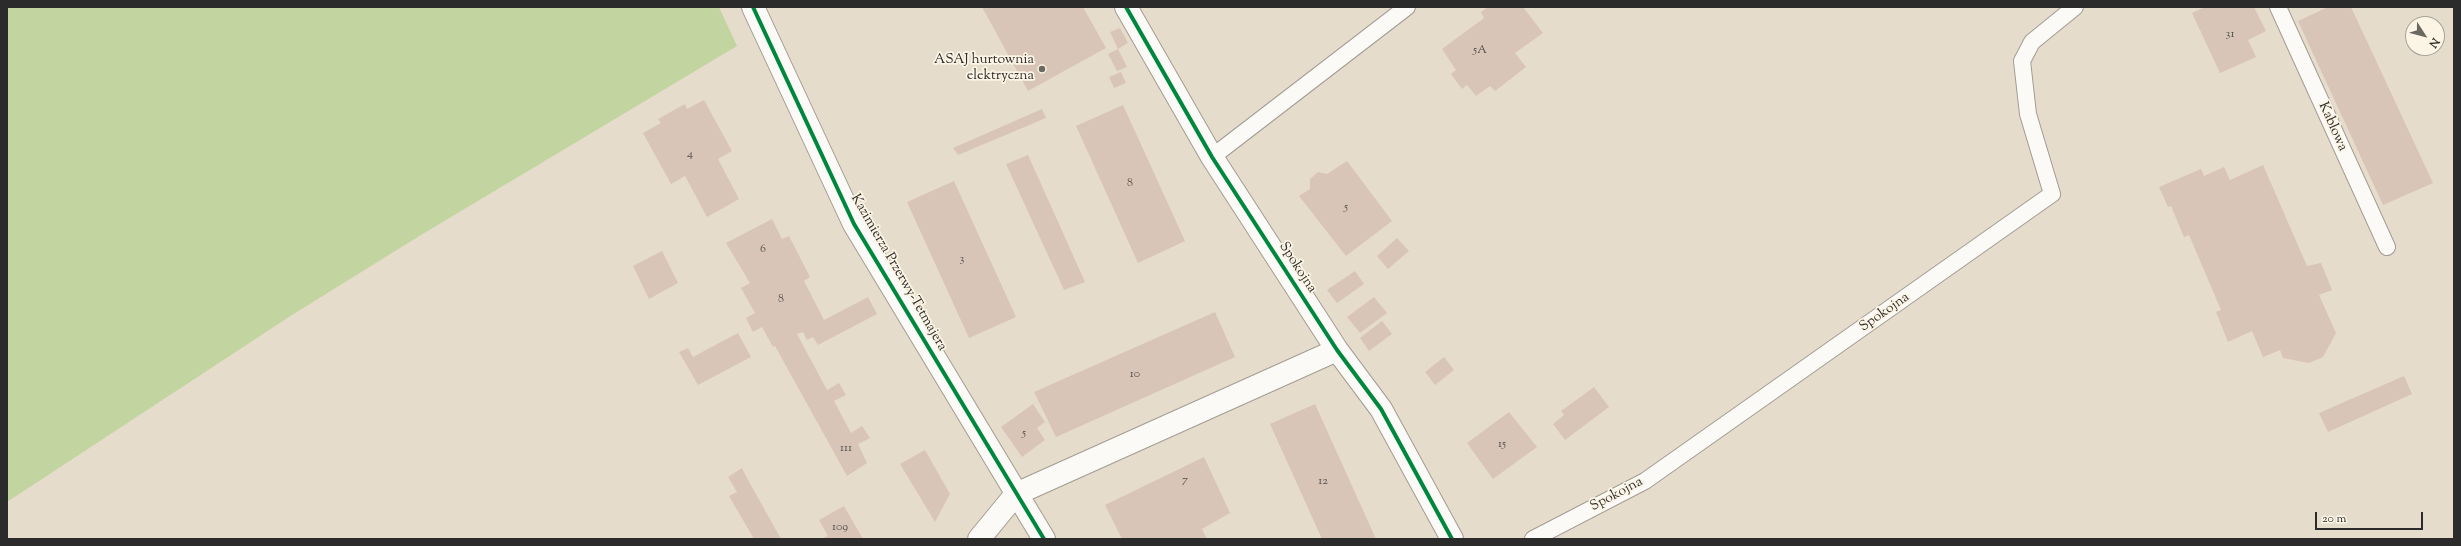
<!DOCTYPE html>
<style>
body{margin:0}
#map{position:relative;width:2461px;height:546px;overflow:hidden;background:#e6dccb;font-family:"Sorts Mill Goudy",serif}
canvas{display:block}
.frame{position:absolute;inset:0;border:8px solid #2b2b2b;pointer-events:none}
.north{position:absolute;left:2405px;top:16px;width:40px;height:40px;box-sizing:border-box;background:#fcf5e5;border:1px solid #a8a49b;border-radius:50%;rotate:126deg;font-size:11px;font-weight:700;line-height:16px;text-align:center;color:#2b2b2b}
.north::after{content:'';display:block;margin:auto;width:14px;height:18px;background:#6c6963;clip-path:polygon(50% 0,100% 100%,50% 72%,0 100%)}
.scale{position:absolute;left:2315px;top:512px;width:108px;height:18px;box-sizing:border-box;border:2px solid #2b2b2b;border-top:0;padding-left:5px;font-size:12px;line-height:14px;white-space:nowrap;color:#2b2b2b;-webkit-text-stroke:3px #fcf5e5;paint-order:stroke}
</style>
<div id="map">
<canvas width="2461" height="546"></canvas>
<div class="frame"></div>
<div class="north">N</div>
<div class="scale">20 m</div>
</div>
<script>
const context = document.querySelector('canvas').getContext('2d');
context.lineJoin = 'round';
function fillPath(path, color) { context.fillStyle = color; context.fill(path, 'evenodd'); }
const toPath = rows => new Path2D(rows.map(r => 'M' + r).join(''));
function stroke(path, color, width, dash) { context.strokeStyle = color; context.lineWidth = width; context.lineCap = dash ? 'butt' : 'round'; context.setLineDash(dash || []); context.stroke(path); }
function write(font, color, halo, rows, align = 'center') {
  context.font = font + ' "Sorts Mill Goudy",serif'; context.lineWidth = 3.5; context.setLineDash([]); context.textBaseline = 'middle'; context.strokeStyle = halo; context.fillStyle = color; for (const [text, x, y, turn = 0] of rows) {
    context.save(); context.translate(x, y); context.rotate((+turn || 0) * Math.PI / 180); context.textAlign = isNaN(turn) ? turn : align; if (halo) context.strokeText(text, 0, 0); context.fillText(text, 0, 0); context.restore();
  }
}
const green = toPath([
 [7,7,719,7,737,46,421,235,292,315,7,502]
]);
const building = toPath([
 [982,7,1083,7,1106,48,1028,91],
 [1488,7,1523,7,1543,33,1515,53,1526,67,1495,91,1490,86,1476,96,1467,85,1462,89,1451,74,1456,70,1442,49,1484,18,1481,12],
 [2205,7,2254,7,2266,31,2248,40,2256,57,2220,73,2192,13],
 [2328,7,2351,7,2433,183,2383,205,2298,21],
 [1120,28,1128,43,1118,49,1110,32],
 [1118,49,1127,67,1117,71,1108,54],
 [1121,72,1126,83,1114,88,1109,77],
 [704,100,732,151,718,159,739,199,707,217,685,176,671,184,643,133,661,123,658,119,685,104,687,109],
 [1123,105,1185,241,1138,263,1076,126],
 [1042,109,1046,118,958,155,953,148],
 [1028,155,1085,282,1064,290,1006,164],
 [1347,161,1392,221,1346,256,1299,196,1310,189,1310,179,1318,172,1327,174],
 [2263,165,2307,266,2321,263,2332,290,2319,295,2336,333,2323,357,2309,363,2283,358,2280,350,2263,357,2252,331,2228,342,2216,312,2221,310,2189,235,2184,237,2171,206,2168,207,2159,187,2201,169,2204,176,2224,167,2230,180],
 [954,181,1016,317,969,338,907,202],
 [772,219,782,239,789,236,810,277,804,281,824,320,868,297,877,314,818,345,813,337,807,340,803,332,797,334,827,390,839,383,846,395,834,401,851,433,862,426,870,438,858,444,867,463,847,476,775,346,773,347,762,327,753,332,746,318,755,313,741,288,750,283,726,243],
 [1397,238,1409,251,1388,269,1377,256],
 [662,251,678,283,649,299,633,266],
 [1355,271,1364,284,1337,303,1327,290],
 [1374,297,1387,313,1360,333,1347,317],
 [1215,312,1235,357,1056,437,1034,392],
 [1382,321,1392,334,1369,351,1360,338],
 [738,333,751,357,698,385,679,352,688,348,693,357],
 [1444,357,1454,370,1435,385,1425,372],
 [2404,376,2412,394,2328,432,2319,413],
 [1594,387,1609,407,1565,440,1553,424,1564,415,1561,411],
 [1033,404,1045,422,1037,428,1045,440,1022,457,1001,427],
 [1315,404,1376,539,1322,539,1270,424],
 [1509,412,1537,447,1493,479,1467,443],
 [925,450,950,494,935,522,900,464],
 [1204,457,1230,513,1202,529,1207,539,1122,539,1105,505],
 [742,468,747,478,781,539,754,539,729,496,737,492,728,477],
 [844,506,863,539,821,539,828,536,819,520]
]);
const lane = toPath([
 [2278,7,2387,247],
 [1212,157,1407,7],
 [1533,539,1645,481,2052,194,2028,114,2022,61,2032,42,2075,7]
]);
const street = toPath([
 [753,7,854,224,1044,539],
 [1126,7,1212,157,1337,350,1381,409,1452,539],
 [979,539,1016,494,1337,350]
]);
const cycleway = toPath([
 [753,7,854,224,1044,539],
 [1126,7,1212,157,1337,350,1381,409,1452,539]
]);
const markers = [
 [1042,69,4,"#6c6963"]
];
const numberNames = [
 ["31",2230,35],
 ["5A",1480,51],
 ["4",690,155],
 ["8",1130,184],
 ["5",1346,208],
 ["6",763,250],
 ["3",962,260],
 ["8",781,300],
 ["10",1135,375],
 ["5",1024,434],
 ["15",1502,445],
 ["111",846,449],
 ["7",1185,481],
 ["12",1323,482],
 ["109",840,528]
];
const poiNames = [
 ["ASAJ hurtownia",1034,61],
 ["elektryczna",1034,77]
];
const streetNames = [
 ["Kablowa",2332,127,66],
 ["Spokojna",1297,268,57],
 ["Kazimierza Przerwy-Tetmajera",898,273,60],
 ["Spokojna",1885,313,-35],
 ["Spokojna",1617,495,-28]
];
fillPath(green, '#c2d5a0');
fillPath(building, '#d8c5b8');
stroke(lane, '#a29c93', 18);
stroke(street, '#a29c93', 24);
stroke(lane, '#fbfaf7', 16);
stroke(street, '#fbfaf7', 22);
stroke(cycleway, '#00873e', 4);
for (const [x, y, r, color] of markers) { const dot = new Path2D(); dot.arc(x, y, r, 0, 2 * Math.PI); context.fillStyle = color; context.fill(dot); stroke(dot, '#fcf5e5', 1.5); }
write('12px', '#56524e', null, numberNames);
write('14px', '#2b2b2b', '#fcf5e5', poiNames, 'right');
write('14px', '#2b2b2b', '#fcf5e5', streetNames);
</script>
